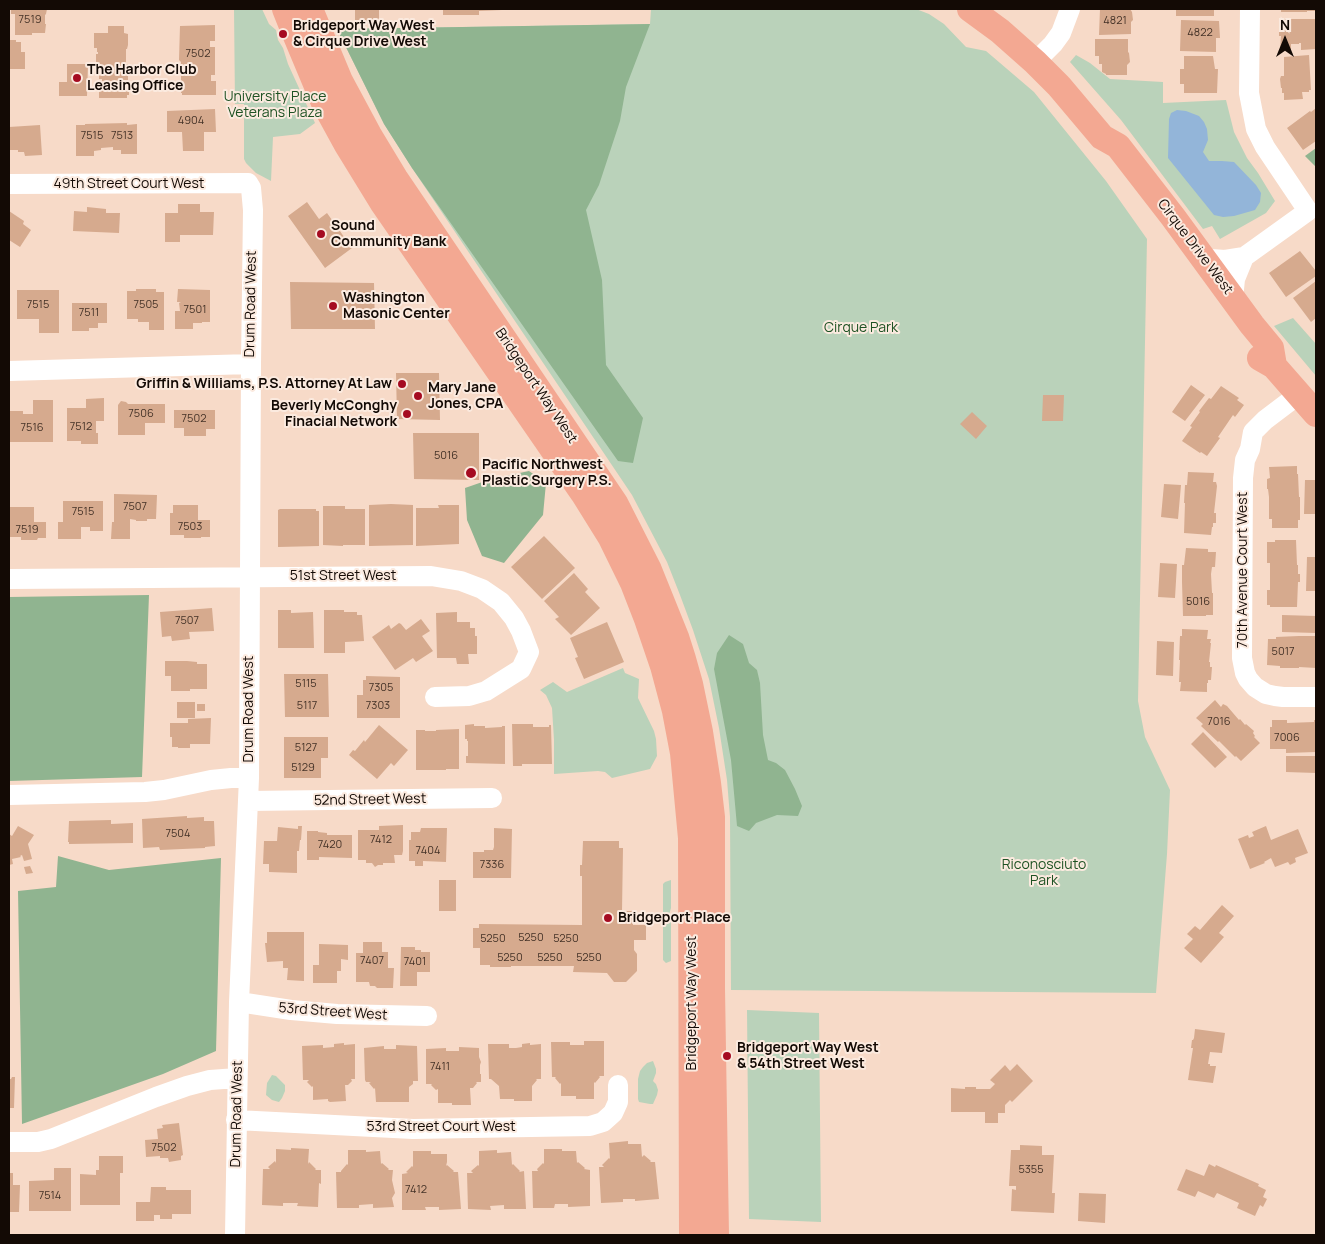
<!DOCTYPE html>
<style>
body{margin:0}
#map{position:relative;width:1325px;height:1244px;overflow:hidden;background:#f7dac8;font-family:Manrope,sans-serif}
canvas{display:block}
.frame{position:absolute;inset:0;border:10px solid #130a05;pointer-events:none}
.north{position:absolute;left:1260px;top:15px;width:50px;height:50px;-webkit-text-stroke:4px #fbeadf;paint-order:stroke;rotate:0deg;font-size:14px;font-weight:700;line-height:20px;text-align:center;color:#130a05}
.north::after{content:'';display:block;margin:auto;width:18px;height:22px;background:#130a05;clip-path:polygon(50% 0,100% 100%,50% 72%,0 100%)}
</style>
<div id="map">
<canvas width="1325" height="1244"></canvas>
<div class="frame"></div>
<div class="north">N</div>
</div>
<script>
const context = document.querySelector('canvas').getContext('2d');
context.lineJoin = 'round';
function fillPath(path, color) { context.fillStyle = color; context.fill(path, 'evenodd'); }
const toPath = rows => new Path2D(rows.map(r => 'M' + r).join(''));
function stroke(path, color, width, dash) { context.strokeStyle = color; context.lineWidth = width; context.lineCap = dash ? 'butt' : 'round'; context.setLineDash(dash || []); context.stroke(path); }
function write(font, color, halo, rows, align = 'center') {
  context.font = font + ' Manrope,sans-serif'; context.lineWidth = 4; context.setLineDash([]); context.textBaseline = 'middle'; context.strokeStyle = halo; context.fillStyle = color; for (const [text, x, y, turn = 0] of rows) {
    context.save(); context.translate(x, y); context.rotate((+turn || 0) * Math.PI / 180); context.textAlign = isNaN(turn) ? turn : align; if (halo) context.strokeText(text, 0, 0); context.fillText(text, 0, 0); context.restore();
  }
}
const green = toPath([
 [234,9,262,9,269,24,276,30,278,40,283,48,288,64,315,123,300,134,273,137,271,181,256,173,246,163,244,159,244,104,235,104],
 [651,9,916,9,929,14,944,24,966,47,986,51,1034,92,1106,181,1147,239,1138,701,1145,737,1170,790,1167,854,1156,993,731,990,730,817,727,780,719,728,709,679,693,630,680,595,667,562,632,495,412,168,384,124,337,29,650,24],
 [1076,55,1090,63,1110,79,1163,82,1163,103,1226,100,1234,132,1247,158,1258,173,1275,201,1266,213,1220,239,1212,226,1203,229,1121,120,1070,62],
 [1293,318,1316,344,1316,376,1274,326],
 [623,668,625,673,639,679,638,698,654,731,656,739,657,756,650,769,612,778,605,772,598,771,554,774,554,740,552,708,546,695,540,690,553,682,567,692],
 [671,880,671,908,669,915,671,922,671,961,666,963,663,960,663,884,665,882],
 [747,1010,819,1013,821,1222,749,1219],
 [653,1061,656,1069,656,1073,653,1081,656,1084,658,1090,657,1095,653,1104,650,1104,639,1102,638,1099,638,1079,640,1071,643,1067,647,1063],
 [272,1075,276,1076,285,1085,285,1091,282,1098,279,1102,272,1100,266,1095,267,1083]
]);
const forest = toPath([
 [650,24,626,87,620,121,599,185,586,210,602,280,606,365,643,418,633,463,618,461,412,168,384,124,337,29],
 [1316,148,1316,167,1305,156],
 [529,471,546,483,543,515,504,563,482,556,467,520,465,488,491,479],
 [149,595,142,777,9,781,9,597],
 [729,635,743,644,749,663,757,670,760,683,763,735,768,760,776,763,785,770,795,789,802,806,798,816,777,815,756,823,749,831,737,826,731,760,714,669,717,653],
 [58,856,109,870,221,858,216,1051,163,1074,22,1124,18,891,56,887]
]);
const water = toPath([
 [1177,110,1186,111,1199,116,1204,122,1207,129,1208,140,1203,152,1209,161,1222,161,1234,162,1256,185,1261,193,1260,202,1255,210,1234,216,1223,217,1214,215,1168,158,1169,119,1171,113]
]);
const building = toPath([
 [11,9,47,9,46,14,45,15,45,24,46,24,45,33,32,33,32,35,15,35,15,14,11,14],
 [355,9,379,9,379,21,355,21],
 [443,9,502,9,502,10,479,11,479,15,443,15],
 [1100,9,1130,9,1132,12,1133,20,1131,22,1131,34,1099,35],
 [1176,9,1214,9,1214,16,1176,16],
 [1281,9,1316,9,1316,11,1307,11,1307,12,1281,12],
 [1279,19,1316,19,1316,49,1301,50,1301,43,1299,43,1299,44,1291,44,1291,50,1280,50,1281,36,1279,36],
 [1181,20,1219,21,1220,38,1216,38,1216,52,1180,51],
 [215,25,215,41,210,41,210,47,215,47,215,75,211,75,211,81,216,81,216,95,182,95,182,93,181,93,181,62,179,60,180,26],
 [108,26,124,26,124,33,128,34,128,45,127,49,126,49,126,64,128,64,128,87,129,87,129,95,127,95,127,98,99,98,99,85,102,85,102,79,99,79,99,71,102,71,102,68,96,68,96,54,98,54,98,52,97,52,97,48,94,48,94,33,108,33],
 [1095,39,1128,39,1128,52,1129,53,1130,62,1127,65,1127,75,1106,75,1106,74,1102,72,1102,64,1099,64,1099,56,1095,56],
 [9,40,16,40,16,42,21,42,21,52,25,52,25,69,9,69],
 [1309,55,1311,90,1309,90,1309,92,1302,92,1303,99,1284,100,1284,93,1282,93,1282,88,1281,88,1280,79,1281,76,1284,76,1284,57],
 [1184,56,1213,56,1215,69,1218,69,1217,93,1184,93,1184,84,1180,84,1180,69,1184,69],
 [67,64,88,64,87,96,59,96,59,82,67,82],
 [1316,108,1316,141,1303,150,1287,128,1310,111,1311,112],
 [215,109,216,132,204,132,204,151,183,151,182,132,167,132,167,111],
 [127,123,127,125,137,124,137,154,121,154,121,150,113,150,113,147,101,148,101,150,94,151,94,156,76,156,76,125,85,125,85,124],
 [40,125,42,155,25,156,24,152,18,152,18,150,9,150,9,127],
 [307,202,319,219,327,213,352,248,325,268,288,216],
 [178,204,200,204,200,212,214,212,213,235,180,235,180,242,165,242,165,213,178,213],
 [87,207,106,209,106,213,120,213,119,233,73,231,74,211,87,212],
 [9,211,24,221,23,224,31,230,20,247,9,240],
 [1300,251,1316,271,1316,276,1286,297,1269,273],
 [1316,281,1316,318,1311,322,1293,298],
 [290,282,374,283,375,329,291,329],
 [136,289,156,289,156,292,164,292,164,330,149,330,149,322,138,322,138,319,127,319,127,291,136,291],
 [178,289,210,290,210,322,202,322,202,323,193,323,193,329,175,329,175,311,180,311,179,303,181,302,177,302],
 [17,290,59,290,59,333,39,333,39,319,17,319],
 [72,303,107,303,107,323,98,323,98,328,89,328,89,331,72,331],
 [396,373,439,373,440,420,397,419],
 [1191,385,1205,395,1185,421,1172,412],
 [1221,386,1239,398,1237,400,1244,405,1235,417,1233,415,1218,437,1220,438,1207,456,1201,452,1200,453,1182,441,1192,427,1190,426,1200,412,1199,411,1209,398,1211,399],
 [1043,395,1064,395,1063,421,1042,421],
 [104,398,104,421,96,421,96,433,98,433,98,444,81,444,81,441,67,441,67,408,86,408,86,399],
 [33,400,53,400,53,442,10,442,10,411,23,411,23,414,33,414],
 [121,401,126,402,128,404,165,404,165,423,145,423,145,435,118,435,118,405],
 [174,410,215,410,215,429,206,429,206,436,184,436,184,428,174,428],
 [972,412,987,426,976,439,960,424],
 [413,433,479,433,479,480,414,479],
 [1297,466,1297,474,1298,474,1299,497,1300,497,1300,520,1298,520,1298,528,1272,528,1272,519,1269,519,1269,497,1268,489,1267,489,1267,479,1270,478,1269,467],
 [1188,472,1214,473,1213,482,1216,482,1217,486,1214,513,1216,513,1216,523,1213,523,1213,527,1212,527,1211,535,1184,533,1185,503,1184,503,1185,485,1187,485],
 [1305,480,1316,480,1316,514,1304,514],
 [1164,484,1181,485,1178,519,1161,517],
 [114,494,157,495,156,519,147,519,147,521,136,521,136,520,130,519,130,539,111,539,112,522,114,522],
 [63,501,103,501,103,531,90,531,90,527,81,527,81,539,58,539,58,522,63,522],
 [391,504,413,505,413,545,369,546,369,505],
 [173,505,198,505,198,520,210,520,210,537,201,537,201,538,184,538,184,535,170,535,170,513,173,513],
 [438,505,459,505,459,544,416,546,416,508,439,508],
 [323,506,345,506,345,509,365,509,365,545,343,545,343,546,323,545],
 [9,507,34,507,34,522,46,522,46,538,38,538,37,540,21,540,21,537,9,537],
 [280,509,316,509,316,511,319,511,319,546,278,547,278,510],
 [544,536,575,568,542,599,511,567],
 [1275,540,1296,540,1297,565,1298,565,1298,574,1300,574,1300,582,1298,582,1297,607,1270,607,1270,605,1267,605,1267,590,1270,590,1270,563,1267,563,1267,542,1275,542],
 [1186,548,1208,549,1208,552,1216,552,1215,567,1212,567,1211,574,1212,593,1213,593,1213,615,1206,615,1206,616,1183,616,1182,582,1182,565,1184,565],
 [1307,557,1316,557,1316,591,1306,591],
 [1160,563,1177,564,1175,598,1158,597],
 [574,573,588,589,585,592,600,608,571,635,555,619,559,617,544,601],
 [212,608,214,631,189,632,190,639,172,641,171,636,162,637,160,612],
 [278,610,291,610,291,613,313,612,314,648,278,648],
 [324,610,344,610,344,612,357,612,357,615,362,615,364,641,345,642,345,653,324,653],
 [457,612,457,622,470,622,470,628,475,628,475,636,477,636,477,654,468,654,469,664,457,664,456,658,437,658,436,613],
 [1282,615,1316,616,1316,633,1282,632],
 [421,619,430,631,422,636,433,651,416,662,413,658,395,670,372,637,389,625,391,629,399,623,401,624,406,630],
 [607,622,624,662,584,679,575,658,578,657,570,638],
 [1182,629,1208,630,1207,639,1211,639,1210,643,1211,643,1209,662,1210,662,1210,667,1212,667,1211,680,1208,680,1208,683,1207,683,1207,692,1180,691,1181,682,1179,682,1180,660,1179,660,1180,636,1182,636],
 [1299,636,1316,636,1316,668,1299,667,1299,668,1280,668,1280,666,1267,665,1268,639,1276,639,1276,637],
 [1157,641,1174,642,1173,676,1156,675],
 [165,661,187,661,197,662,197,664,207,664,207,689,190,689,190,691,171,691,171,676,165,676],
 [284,674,328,674,329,717,285,717],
 [366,676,400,677,400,718,357,718,357,695,363,695,363,680,366,680],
 [1215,700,1221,707,1223,704,1227,706,1239,720,1240,719,1245,725,1246,724,1254,731,1253,733,1255,736,1254,737,1260,743,1241,761,1236,756,1235,757,1219,741,1218,742,1201,726,1203,724,1196,718],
 [177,702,195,702,195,718,177,718],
 [197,704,205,704,205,711,197,711],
 [211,718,210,744,190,744,190,748,178,748,178,747,172,747,172,737,170,737,170,723,188,723,188,719],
 [1272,720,1287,720,1287,723,1314,722,1314,720,1316,720,1316,752,1286,753,1286,749,1270,749,1270,727,1272,727],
 [474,724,474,726,485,726,485,728,502,727,502,726,505,726,505,764,466,763,466,756,468,756,468,741,467,741,467,739,465,739,465,725],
 [512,724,533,724,533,727,549,727,549,725,551,725,552,764,522,764,522,766,513,766],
 [379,725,408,750,394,766,391,763,377,779,349,755,353,750,355,751,364,740,365,742],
 [459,729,459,769,446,769,446,770,416,770,416,730,425,730,425,731,436,731,436,730],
 [1203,732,1227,757,1215,768,1191,744],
 [284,737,328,737,328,758,321,758,321,778,284,778],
 [1286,756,1316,756,1316,773,1286,772],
 [187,816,187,818,204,817,204,821,214,821,215,846,205,847,205,848,160,850,159,847,143,848,142,819],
 [111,820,111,824,133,823,133,843,69,844,69,842,68,842,69,821],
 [403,825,403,851,402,855,394,855,395,863,383,863,383,865,378,865,375,867,372,863,366,863,366,860,358,860,358,830,379,830,379,826],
 [18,826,34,835,28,844,32,859,24,861,22,855,20,856,21,857,12,859,13,864,9,865,9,834,12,836],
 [298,826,302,826,301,840,300,840,299,851,297,851,297,873,269,872,269,864,263,864,264,841,277,841,278,827,298,829],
 [1266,826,1271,840,1298,829,1308,853,1295,858,1296,862,1290,865,1288,862,1275,867,1271,858,1264,862,1265,863,1250,869,1238,839,1248,835,1249,838,1254,836,1252,832],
 [421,828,447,828,446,862,423,861,423,866,415,866,415,861,409,861,409,840,411,840,411,832,420,832],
 [494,828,512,829,511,878,473,878,473,852,484,852,484,850,493,850,494,847],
 [307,831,318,831,318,832,327,833,327,835,352,835,352,858,319,857,319,860,307,860],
 [583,841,619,841,619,848,623,848,622,911,633,911,633,925,646,925,646,940,634,940,634,950,637,954,637,971,626,982,614,982,607,973,573,972,574,966,511,966,511,967,490,967,490,965,480,965,480,948,473,948,473,928,479,928,479,924,582,925,582,876,580,876,580,865,582,865],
 [30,866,33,873,26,874,24,867],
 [439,880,456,880,456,911,439,911],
 [1222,905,1234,916,1219,933,1224,937,1201,963,1184,948,1193,939,1187,934,1195,926,1200,930],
 [267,932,304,932,304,981,287,980,288,968,283,968,283,961,267,962,265,943,267,943],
 [363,942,382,942,382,952,388,952,388,968,394,968,393,988,377,988,375,986,370,986,369,982,356,982,356,953,363,953],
 [319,944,348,945,348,960,341,959,341,971,337,971,337,983,313,983,313,965,319,965],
 [401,947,415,947,415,950,421,950,421,952,430,952,430,972,417,972,417,986,400,986],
 [1195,1029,1225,1033,1222,1053,1210,1052,1208,1064,1210,1064,1210,1066,1216,1066,1213,1083,1188,1080,1193,1048,1191,1048,1192,1040,1193,1040,1194,1038],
 [584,1041,604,1041,604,1076,599,1076,600,1077,595,1083,594,1082,594,1099,576,1099,576,1096,561,1096,561,1083,560,1084,555,1078,556,1077,552,1077,551,1042,570,1042,570,1045,584,1045],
 [344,1043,344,1045,355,1044,355,1079,351,1079,352,1081,348,1085,345,1085,346,1101,330,1102,328,1101,328,1099,313,1100,313,1086,312,1087,307,1082,309,1080,303,1080,302,1046,323,1045,323,1048,334,1047,334,1044],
 [530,1043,530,1045,541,1044,541,1079,536,1079,537,1080,532,1086,532,1101,514,1101,514,1099,500,1099,499,1086,491,1079,489,1079,488,1044,509,1044,509,1048,516,1048,522,1047,522,1044],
 [396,1045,417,1046,418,1081,413,1081,413,1084,409,1087,409,1102,376,1102,375,1088,374,1089,369,1083,371,1082,366,1082,365,1080,364,1048,384,1046,384,1049,396,1049],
 [459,1047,479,1048,479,1057,481,1062,480,1065,480,1074,481,1074,481,1082,476,1082,477,1083,473,1088,470,1088,471,1105,452,1105,452,1103,438,1103,438,1089,436,1090,431,1085,432,1084,426,1084,426,1049,446,1048,446,1051,459,1051],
 [1017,1064,1033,1081,1012,1102,1010,1100,1005,1105,1005,1113,998,1113,998,1123,985,1123,985,1112,951,1112,951,1088,965,1089,965,1087,976,1087,976,1089,990,1089,995,1084,990,1080,1005,1065,1010,1071],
 [12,1077,15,1077,14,1108,9,1108,9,1079,11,1079],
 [179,1123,183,1155,181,1156,181,1160,169,1162,168,1158,160,1158,160,1156,146,1157,145,1140,158,1139,157,1129,163,1128,162,1125],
 [628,1141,628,1144,641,1144,642,1157,644,1155,651,1161,650,1162,655,1162,659,1199,635,1201,635,1199,623,1199,623,1202,601,1203,599,1167,604,1167,602,1165,609,1158,610,1159,609,1143],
 [1020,1145,1042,1146,1042,1155,1054,1155,1052,1193,1055,1193,1054,1213,1011,1211,1012,1189,1016,1190,1016,1186,1009,1186,1011,1150,1020,1150],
 [291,1148,309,1149,308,1164,309,1162,316,1169,315,1170,321,1170,321,1184,319,1183,318,1207,297,1206,298,1203,283,1203,283,1206,262,1205,263,1169,270,1169,268,1167,275,1161,276,1163,276,1149,291,1150],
 [544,1149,562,1149,562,1151,576,1151,577,1163,578,1162,585,1168,584,1169,590,1170,590,1206,568,1207,568,1204,555,1204,554,1208,533,1208,532,1171,538,1171,537,1169,543,1163,544,1164],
 [348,1150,366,1150,366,1152,380,1151,381,1164,382,1163,389,1169,388,1170,393,1170,392,1180,395,1193,392,1198,394,1207,373,1208,373,1204,359,1205,359,1208,337,1208,336,1172,341,1172,341,1171,347,1164,348,1165],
 [497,1150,497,1153,511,1152,512,1165,513,1164,520,1171,519,1172,524,1171,526,1209,504,1209,504,1205,490,1206,491,1210,468,1209,467,1173,473,1173,471,1171,478,1165,479,1166,479,1151],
 [413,1151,431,1151,431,1154,447,1154,447,1162,446,1166,447,1165,454,1171,453,1172,458,1172,461,1209,439,1210,439,1207,425,1207,426,1210,402,1210,402,1174,408,1173,406,1172,412,1166,413,1167],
 [99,1156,123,1156,123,1173,120,1173,120,1205,80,1205,80,1174,96,1175,96,1170,99,1170],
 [1209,1164,1215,1167,1216,1165,1259,1184,1258,1186,1266,1190,1263,1197,1267,1199,1263,1207,1260,1205,1255,1216,1237,1208,1239,1203,1217,1193,1214,1198,1198,1191,1195,1197,1177,1190,1186,1169,1204,1176],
 [54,1168,71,1168,71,1211,29,1211,29,1181,54,1180],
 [9,1173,13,1173,13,1185,20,1185,19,1212,9,1212],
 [151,1187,166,1187,166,1190,191,1190,191,1214,172,1214,172,1219,160,1219,160,1215,154,1215,154,1221,136,1221,136,1202,150,1202],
 [1079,1193,1106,1194,1105,1223,1078,1221]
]);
const minor = toPath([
 [1035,62,1053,44,1061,33,1070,9],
 [9,184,248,183,251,188,253,210,251,364,249,778,239,1002,235,1235],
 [1201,256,1211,259,1225,260,1244,257,1308,211,1265,147,1256,129,1249,93,1250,9],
 [1233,299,1235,279,1244,257],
 [9,371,251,364],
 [1298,395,1265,420,1253,432,1250,449,1245,460,1243,478,1242,658,1245,673,1248,679,1255,687,1266,694,1275,696,1283,697,1316,697],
 [9,579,431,576,461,581,482,589,501,602,514,618,521,631,529,652,521,669,486,691,469,696,435,697],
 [9,795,145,792,164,790,211,780,231,778,249,778],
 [248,801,492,798],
 [239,1002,291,1010,337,1014,427,1016],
 [236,1120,413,1129,590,1126,603,1122,613,1113,618,1102,618,1085],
 [9,1142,38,1142,51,1139,156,1097,187,1086,210,1080,237,1078]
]);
const major = toPath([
 [285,9,293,29,324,103,347,145,382,202,583,493,611,538,633,583,647,619,663,666,675,711,683,753,691,838,692,1235],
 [310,9,340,81,369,135,395,178,615,503,649,570,676,637,683,659,690,684,700,732,708,783,712,817,712,989,716,1235],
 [970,9,1000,31,1035,62,1059,86,1102,137,1118,146,1173,217,1252,325,1271,348,1274,366],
 [1260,358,1274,366,1316,414]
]);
const markers = [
 [283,34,5,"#a50b21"],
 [77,78,5,"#a50b21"],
 [321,234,5,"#a50b21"],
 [333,306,5,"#a50b21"],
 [402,384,5,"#a50b21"],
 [418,396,5,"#a50b21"],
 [407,414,5,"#a50b21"],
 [471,473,6,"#a50b21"],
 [608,918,5,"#a50b21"],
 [727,1056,5,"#a50b21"]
];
const numberNames = [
 ["7519",30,20],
 ["4821",1115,21],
 ["4822",1200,33],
 ["7502",198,54],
 ["4904",191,121],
 ["7515",92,136],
 ["7513",122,136],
 ["7515",38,305],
 ["7505",146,305],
 ["7501",195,310],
 ["7511",89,313],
 ["7506",141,414],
 ["7502",194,419],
 ["7512",81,427],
 ["7516",32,428],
 ["5016",446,456],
 ["7507",135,507],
 ["7515",83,512],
 ["7503",190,527],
 ["7519",27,530],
 ["5016",1198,602],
 ["7507",187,621],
 ["5017",1283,652],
 ["5115",306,684],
 ["7305",381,688],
 ["5117",307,706],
 ["7303",378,706],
 ["7016",1219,722],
 ["7006",1287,738],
 ["5127",306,748],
 ["5129",303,768],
 ["7504",178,834],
 ["7412",381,840],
 ["7420",330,845],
 ["7404",428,851],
 ["7336",492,865],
 ["5250",531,938],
 ["5250",493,939],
 ["5250",566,939],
 ["5250",510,958],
 ["5250",550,958],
 ["5250",589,958],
 ["7407",372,961],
 ["7401",415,962],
 ["7411",440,1067],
 ["7502",164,1148],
 ["5355",1031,1170],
 ["7412",416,1190],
 ["7514",50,1196]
];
const poiNames = [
 ["Bridgeport Way West",293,26],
 ["& Cirque Drive West",293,42],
 ["The Harbor Club",87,70],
 ["Leasing Office",87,86],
 ["Sound",331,226],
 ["Community Bank",331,242],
 ["Washington",343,298],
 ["Masonic Center",343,314],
 ["Griffin & Williams, P.S. Attorney At Law",392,384,"right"],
 ["Mary Jane",428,388],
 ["Jones, CPA",428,404],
 ["Beverly McConghy",397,406,"right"],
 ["Finacial Network",397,422,"right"],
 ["Pacific Northwest",482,465],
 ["Plastic Surgery P.S.",482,481],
 ["Bridgeport Place",618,918],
 ["Bridgeport Way West",737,1048],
 ["& 54th Street West",737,1064]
];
const parkNames = [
 ["University Place",275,97],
 ["Veterans Plaza",275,113],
 ["Cirque Park",861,328],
 ["Riconosciuto",1044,865],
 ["Park",1044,881]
];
const streetNames = [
 ["49th Street Court West",129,184],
 ["Cirque Drive West",1195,247,53],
 ["Drum Road West",251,304,-89],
 ["Bridgeport Way West",536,386,56],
 ["70th Avenue Court West",1243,570,-90],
 ["51st Street West",343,576],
 ["Drum Road West",249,709,-90],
 ["52nd Street West",370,800,-1],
 ["Bridgeport Way West",692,1003,-90],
 ["53rd Street West",333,1012,4],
 ["Drum Road West",237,1114,-89],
 ["53rd Street Court West",441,1127]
];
fillPath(green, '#bad2ba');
fillPath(forest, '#90b490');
fillPath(water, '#93b5d9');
fillPath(building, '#d6aa8e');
stroke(minor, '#fff', 20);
stroke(major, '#f3a892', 26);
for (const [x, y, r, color] of markers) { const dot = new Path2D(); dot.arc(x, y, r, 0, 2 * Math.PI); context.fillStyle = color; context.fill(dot); stroke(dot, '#fbeadf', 2); }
write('11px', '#443227', null, numberNames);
write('bold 14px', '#130a05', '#fbeadf', poiNames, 'left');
write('14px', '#1e5223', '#fbeadf', parkNames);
write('14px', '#130a05', '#fbeadf', streetNames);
</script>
